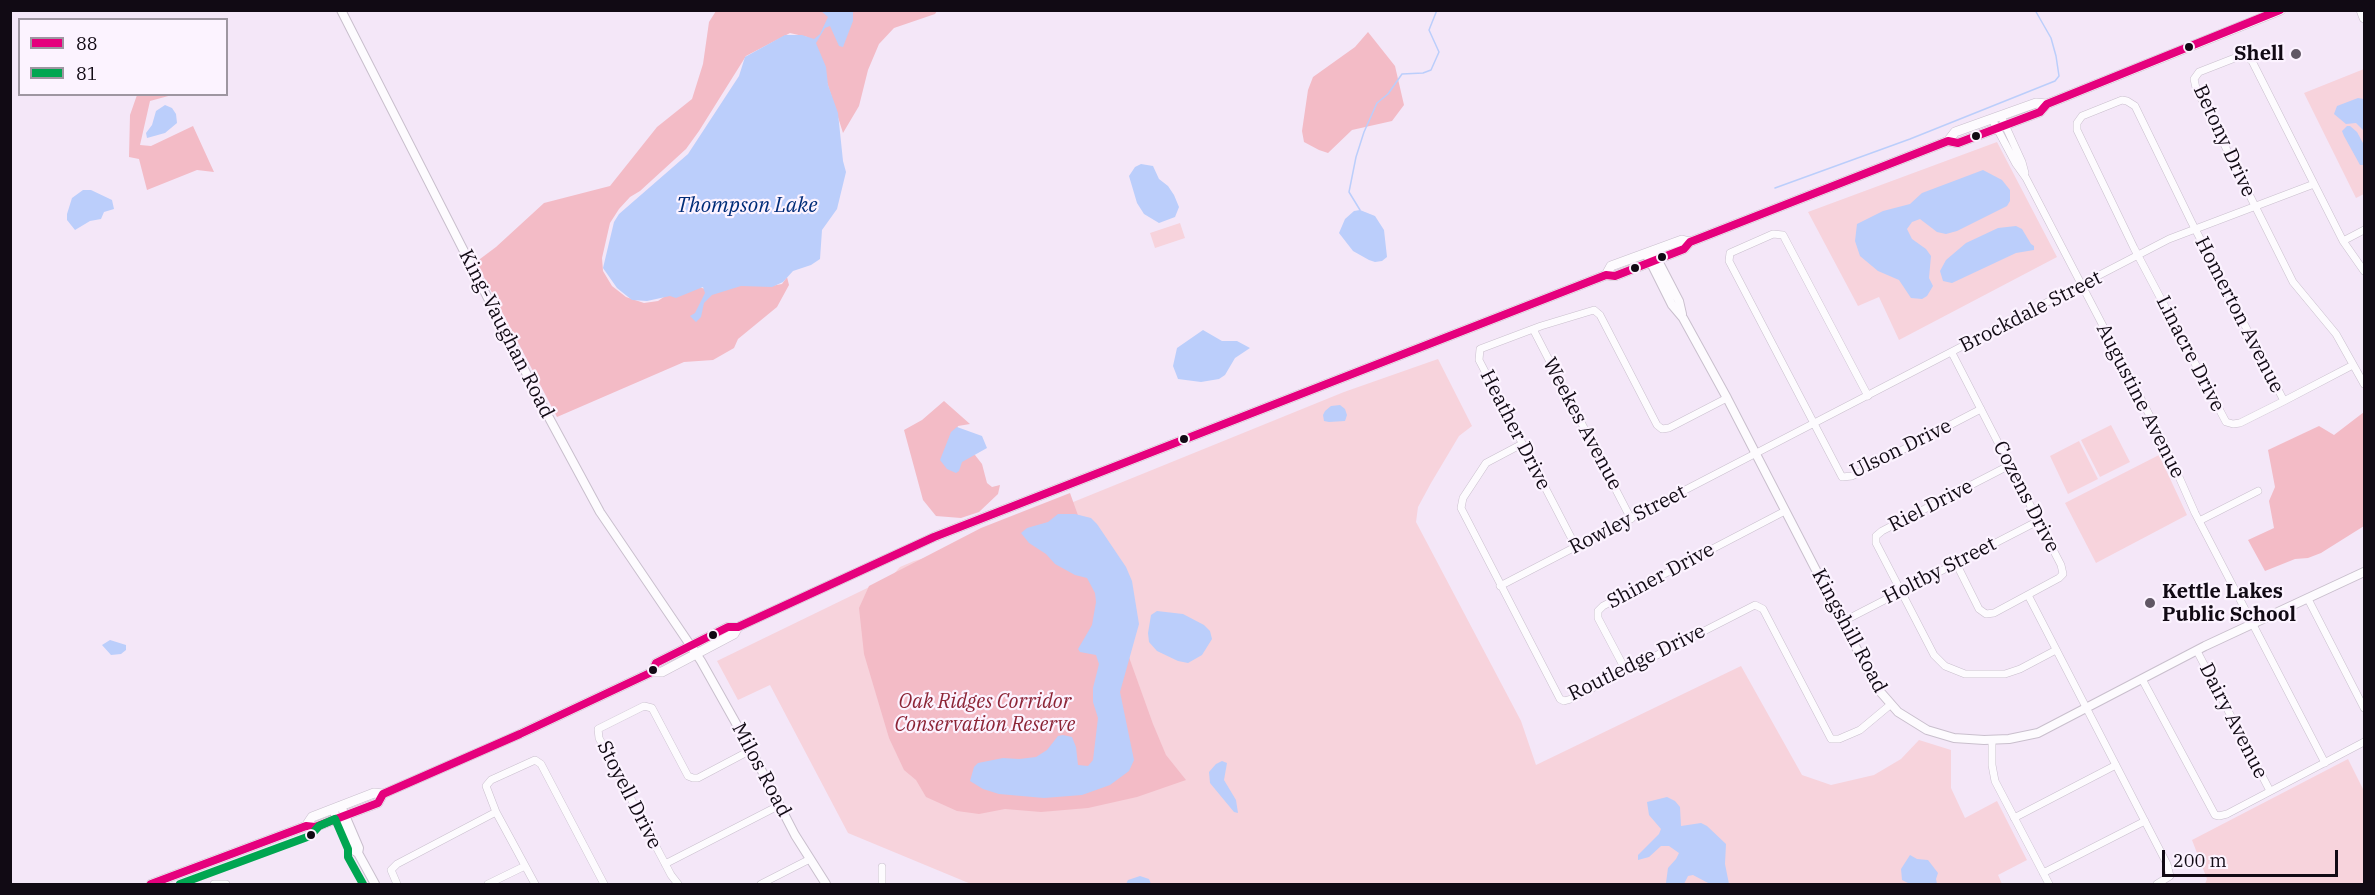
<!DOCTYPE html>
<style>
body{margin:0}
#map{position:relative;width:2375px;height:895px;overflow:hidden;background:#f4e7f8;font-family:"IBM Plex Serif",serif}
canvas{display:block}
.frame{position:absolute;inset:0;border:12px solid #110a14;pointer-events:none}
.legend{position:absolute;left:18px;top:18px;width:210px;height:78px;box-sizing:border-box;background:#fcf3ff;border:2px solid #9e96a1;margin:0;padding:8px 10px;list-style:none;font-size:18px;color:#110a14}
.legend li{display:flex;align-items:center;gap:12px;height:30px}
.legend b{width:30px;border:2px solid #9e96a1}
.scale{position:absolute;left:2162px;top:850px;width:176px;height:27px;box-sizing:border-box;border:3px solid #110a14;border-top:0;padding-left:8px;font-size:18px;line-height:21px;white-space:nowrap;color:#110a14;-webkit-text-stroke:4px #fcf3ff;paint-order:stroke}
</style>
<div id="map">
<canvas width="2375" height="895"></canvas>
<div class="frame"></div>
<ul class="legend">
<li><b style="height:8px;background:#e5007d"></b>88</li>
<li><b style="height:8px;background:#00a651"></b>81</li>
</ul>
<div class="scale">200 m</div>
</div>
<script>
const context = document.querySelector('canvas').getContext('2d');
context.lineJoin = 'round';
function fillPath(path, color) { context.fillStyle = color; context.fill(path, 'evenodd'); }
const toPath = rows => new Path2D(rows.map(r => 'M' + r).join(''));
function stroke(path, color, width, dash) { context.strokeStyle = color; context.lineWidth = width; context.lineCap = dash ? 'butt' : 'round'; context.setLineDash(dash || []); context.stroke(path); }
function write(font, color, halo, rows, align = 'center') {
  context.font = font + ' "IBM Plex Serif",serif'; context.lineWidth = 4.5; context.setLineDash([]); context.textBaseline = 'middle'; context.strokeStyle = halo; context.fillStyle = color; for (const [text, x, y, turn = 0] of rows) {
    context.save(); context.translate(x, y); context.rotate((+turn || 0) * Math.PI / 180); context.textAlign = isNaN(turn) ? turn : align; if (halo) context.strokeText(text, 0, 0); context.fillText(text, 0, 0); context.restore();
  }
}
const green = toPath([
 [2364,69,2364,194,2356,198,2304,93],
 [1997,142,2057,257,1899,340,1879,297,1858,306,1808,212],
 [1180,223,1185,238,1155,248,1150,233],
 [1438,359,1472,426,1459,436,1431,483,1418,507,1416,522,1521,721,1536,765,1741,666,1802,775,1831,785,1874,775,1901,759,1919,740,1951,750,1951,788,1965,818,1997,801,2027,860,1998,875,2002,884,971,884,848,833,770,685,738,700,717,661,892,576,900,567,914,561,960,548,1344,392],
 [2111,425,2130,462,2100,477,2081,440],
 [2079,441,2098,479,2068,494,2050,456],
 [2159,455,2187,515,2096,563,2065,503],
 [2348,759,2364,791,2364,884,2205,884,2207,879,2192,840]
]);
const forest = toPath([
 [716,11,937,11,935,14,894,28,879,44,868,70,859,106,843,133,818,54,807,37,790,33,746,56,699,131,686,149,640,191,630,197,619,209,610,223,602,258,603,271,612,286,626,297,644,303,658,301,671,292,698,287,717,292,739,283,771,286,782,284,787,277,789,285,777,307,738,339,734,348,713,360,684,362,557,417,476,262,496,247,544,203,610,186,657,127,692,99,703,64,709,22],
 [1368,32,1395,66,1404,105,1392,121,1352,130,1328,153,1319,150,1304,142,1302,131,1308,90,1313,77,1355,47],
 [137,95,172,95,150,101,140,145,151,146,193,126,214,172,197,170,147,190,139,159,129,157,130,115],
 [944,401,970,424,958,426,956,431,970,455,975,455,982,464,987,483,992,487,1000,485,998,494,979,512,961,518,936,516,923,500,904,430,922,420],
 [2364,412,2364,526,2321,553,2308,558,2295,559,2265,571,2248,540,2274,528,2269,501,2275,487,2268,450,2319,426,2334,435],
 [1070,493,1153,724,1166,755,1186,780,1137,797,1088,808,1041,812,1005,809,979,814,957,811,926,797,916,780,904,770,889,738,864,654,859,608,869,586,981,528]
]);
const water = toPath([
 [821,11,853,11,853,21,843,47,839,46,830,26,825,28,816,43,826,67,828,85,838,113,843,161,846,172,837,209,822,230,820,259,811,265,793,271,783,282,772,287,741,286,712,295,704,303,701,317,696,322,690,316,695,313,705,293,703,287,676,298,670,296,647,301,632,300,617,288,603,268,614,222,619,214,688,154,739,76,745,57,785,35,802,35,814,39,820,34,828,17],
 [2358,98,2364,99,2364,131,2356,123,2346,124,2334,114,2337,106],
 [165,105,172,108,176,114,177,123,165,133,147,138,146,133,152,125,156,111],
 [2347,126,2350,126,2357,132,2364,145,2364,165,2360,165,2344,136,2342,131],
 [1141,164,1153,166,1159,179,1168,186,1174,195,1179,207,1175,217,1159,223,1144,214,1137,203,1129,176,1135,167],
 [1983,170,2002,180,2010,190,2010,201,2007,206,1957,231,1946,234,1937,232,1920,219,1912,222,1907,229,1912,239,1926,249,1931,256,1929,278,1933,286,1927,296,1922,299,1911,298,1899,280,1878,271,1860,256,1855,241,1857,224,1883,211,1910,204,1922,193],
 [83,190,91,190,112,200,114,209,104,212,101,219,90,221,75,230,67,220,67,214,72,198],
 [1360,210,1375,216,1384,230,1387,257,1382,261,1375,262,1369,260,1353,251,1339,233,1345,219,1354,211],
 [2016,226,2022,229,2031,244,2034,246,2034,250,2016,253,1952,283,1943,281,1940,271,1946,260,1966,243,1998,228],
 [1203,330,1222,341,1237,341,1250,348,1235,358,1225,375,1219,379,1201,382,1178,379,1173,366,1177,348],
 [1340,405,1345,409,1347,415,1345,421,1329,422,1324,421,1323,415,1325,411,1331,406],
 [957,427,982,436,987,448,962,462,959,471,956,473,947,469,940,460,951,432],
 [1058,514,1075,514,1091,518,1097,524,1126,567,1132,581,1139,624,1120,692,1134,760,1129,771,1110,785,1082,795,1044,798,999,794,983,789,970,781,974,767,978,763,1003,758,1019,759,1036,757,1047,750,1058,736,1063,735,1072,737,1076,747,1078,765,1088,766,1093,760,1098,718,1093,702,1093,688,1099,664,1096,655,1080,652,1078,649,1092,625,1096,602,1095,593,1087,578,1075,575,1055,564,1046,554,1029,543,1021,533,1027,528,1048,522],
 [1157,611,1183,614,1204,625,1210,631,1212,639,1202,655,1188,663,1178,661,1157,651,1149,642,1148,633,1151,615],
 [110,640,126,645,126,650,121,654,111,655,102,645],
 [1222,761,1227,763,1224,780,1236,800,1238,813,1234,812,1210,783,1209,772,1216,764],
 [1667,797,1675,801,1680,807,1681,826,1701,823,1707,826,1726,844,1725,864,1729,884,1710,884,1693,875,1688,876,1684,884,1656,884,1666,883,1668,868,1676,859,1679,853,1669,846,1661,846,1649,857,1638,860,1638,855,1659,834,1661,829,1649,815,1647,802],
 [1910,855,1917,859,1928,860,1938,873,1936,879,1937,884,1910,884,1902,880,1901,869],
 [1140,876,1149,879,1151,884,1126,884,1128,880]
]);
const stream = toPath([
 [1775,188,1910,139,2055,81,2059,76,2056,56,2051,38,2035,10],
 [1360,210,1349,192,1356,157,1364,132,1377,103,1388,94,1402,74,1423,73,1431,70,1439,52,1429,30,1437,10]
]);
const minor = toPath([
 [2001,116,2022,162,2025,173],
 [1992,119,2016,164,2026,178,2164,443,2195,513,2325,763],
 [2343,241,2364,230],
 [2364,271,2343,241,2252,61,2247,57,2240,56,2199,72,2194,79,2196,88,2293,282,2336,334,2364,384],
 [1533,329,1631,519],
 [1952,353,2061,565,2063,574,2059,578,1994,613,1986,614,1979,609,1956,563],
 [1868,396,1783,235,1773,234,1730,253,1729,261,1842,477,1852,476,1981,409],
 [2284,401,2191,221,2135,106,2127,101,2122,100,2082,116,2077,123,2077,130,2134,248,2226,422,2233,424,2240,423,2284,401,2353,365],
 [1522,444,1486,463,1463,498,1461,508,1560,699,1564,701,1571,699,1755,605,1763,609,1831,739,1839,739,1860,730,1890,705],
 [2010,465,1882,531,1876,536,1876,543,1934,655,1945,666,1965,674,2005,674,2020,669,2056,650],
 [2199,521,2258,491],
 [1576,547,1479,360,1480,349,1541,326,1594,310,1600,315,1657,425,1662,429,1669,428,1727,398],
 [1500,586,2169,239,2314,184],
 [2028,595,2167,864,2170,876,2157,884],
 [2308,599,2364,708],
 [1842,622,2038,521],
 [2197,651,2270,791],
 [1626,671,1598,618,1598,611,1603,606,1785,511],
 [2142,679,2215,815,2219,816,2227,814,2364,742],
 [1992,740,1992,765,1995,781,2049,884],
 [2014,818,2116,765],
 [665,864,780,805],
 [2043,873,2145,821],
 [214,884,226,884],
 [397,884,391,870,397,864,496,812],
 [488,884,525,866],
 [535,884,496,812,486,786,491,780,535,760,541,764,604,884],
 [678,884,671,875,599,738,598,729,644,706,652,708,688,776,693,778,698,778,751,750],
 [761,884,810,859],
 [882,884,882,867]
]);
const tertiary = toPath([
 [341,10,547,414,600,512,701,661,751,750,795,835,826,884],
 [1653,251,1679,301,1682,314],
 [1648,257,1672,305,1683,318,1727,398,1877,688,1898,712,1927,730,1954,738,1984,740,2009,739,2038,733,2205,646,2364,572],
 [341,806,359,848,358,853],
 [334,812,353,850,358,853,375,884]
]);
const secondary = toPath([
 [2361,10,2364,18],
 [1948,141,1958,143,2040,112,2047,104,2281,10],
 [1606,275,1611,266,1682,240,1690,242,1948,141,1955,132,2036,103,2047,104],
 [652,672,656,663,728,627,738,627,934,537,1606,275,1615,276,1684,249,1690,242],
 [306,826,312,817,374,793,383,794,520,734,652,672,662,672,734,634,738,627],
 [151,884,306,826,315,827,378,803,383,794]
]);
const bus1 = toPath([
 [151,884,306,826,315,827,378,803,383,794,520,734,652,672,656,663,728,627,738,627,934,537,1606,275,1615,276,1684,249,1690,242,1948,141,1958,143,2040,112,2047,104,2280,10]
]);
const bus2 = toPath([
 [180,884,310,836,319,826,335,819,348,849,348,857,363,884]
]);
const markers = [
 [2189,47,5,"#110a14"],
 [2296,54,6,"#605764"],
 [1976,136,5,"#110a14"],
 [1662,257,5,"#110a14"],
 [1635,268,5,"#110a14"],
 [1184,439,5,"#110a14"],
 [2150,603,6,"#605764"],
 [713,635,5,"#110a14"],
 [653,670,5,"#110a14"],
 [311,835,5,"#110a14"]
];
const poiNames = [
 ["Shell",2284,54],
 ["Kettle Lakes",2162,592,"left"],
 ["Public School",2162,615,"left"]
];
const streetNames = [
 ["Betony Drive",2224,141,65],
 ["Brockdale Street",2031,312,-27],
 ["Homerton Avenue",2239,315,63],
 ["King-Vaughan Road",506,334,63],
 ["Linacre Drive",2190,354,63],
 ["Augustine Avenue",2140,401,63],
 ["Weekes Avenue",1582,424,62],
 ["Heather Drive",1515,430,63],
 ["Ulson Drive",1901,449,-26],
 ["Cozens Drive",2026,497,63],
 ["Riel Drive",1931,506,-27],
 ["Rowley Street",1628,520,-27],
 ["Holtby Street",1940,571,-27],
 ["Shiner Drive",1661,576,-28],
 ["Kingshill Road",1849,631,62],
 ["Routledge Drive",1637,663,-26],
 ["Dairy Avenue",2233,721,63],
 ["Milos Road",761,770,62],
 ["Stoyell Drive",629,795,63]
];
const parkNames = [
 ["Oak Ridges Corridor",985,702],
 ["Conservation Reserve",985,725]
];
const waterNames = [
 ["Thompson Lake",747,206]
];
fillPath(green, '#f7d3dc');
fillPath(forest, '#f3bbc6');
fillPath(water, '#bbcefb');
stroke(stream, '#bbcefb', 1.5);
stroke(minor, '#c9bfcd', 8);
stroke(tertiary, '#c9bfcd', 10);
stroke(secondary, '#c9bfcd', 10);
stroke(minor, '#fdfbfe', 7);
stroke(tertiary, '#fdfbfe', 8);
stroke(secondary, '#fdfbfe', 9);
stroke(bus1, '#e5007d', 8);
stroke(bus2, '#00a651', 8);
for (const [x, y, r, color] of markers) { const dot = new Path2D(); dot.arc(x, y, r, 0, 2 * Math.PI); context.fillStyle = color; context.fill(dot); stroke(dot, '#fcf3ff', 2); }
write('bold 20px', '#110a14', '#fcf3ff', poiNames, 'right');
write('20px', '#110a14', '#fcf3ff', streetNames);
write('italic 20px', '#8c2436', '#fcf3ff', parkNames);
write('italic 21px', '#002d79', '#fcf3ff', waterNames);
</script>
